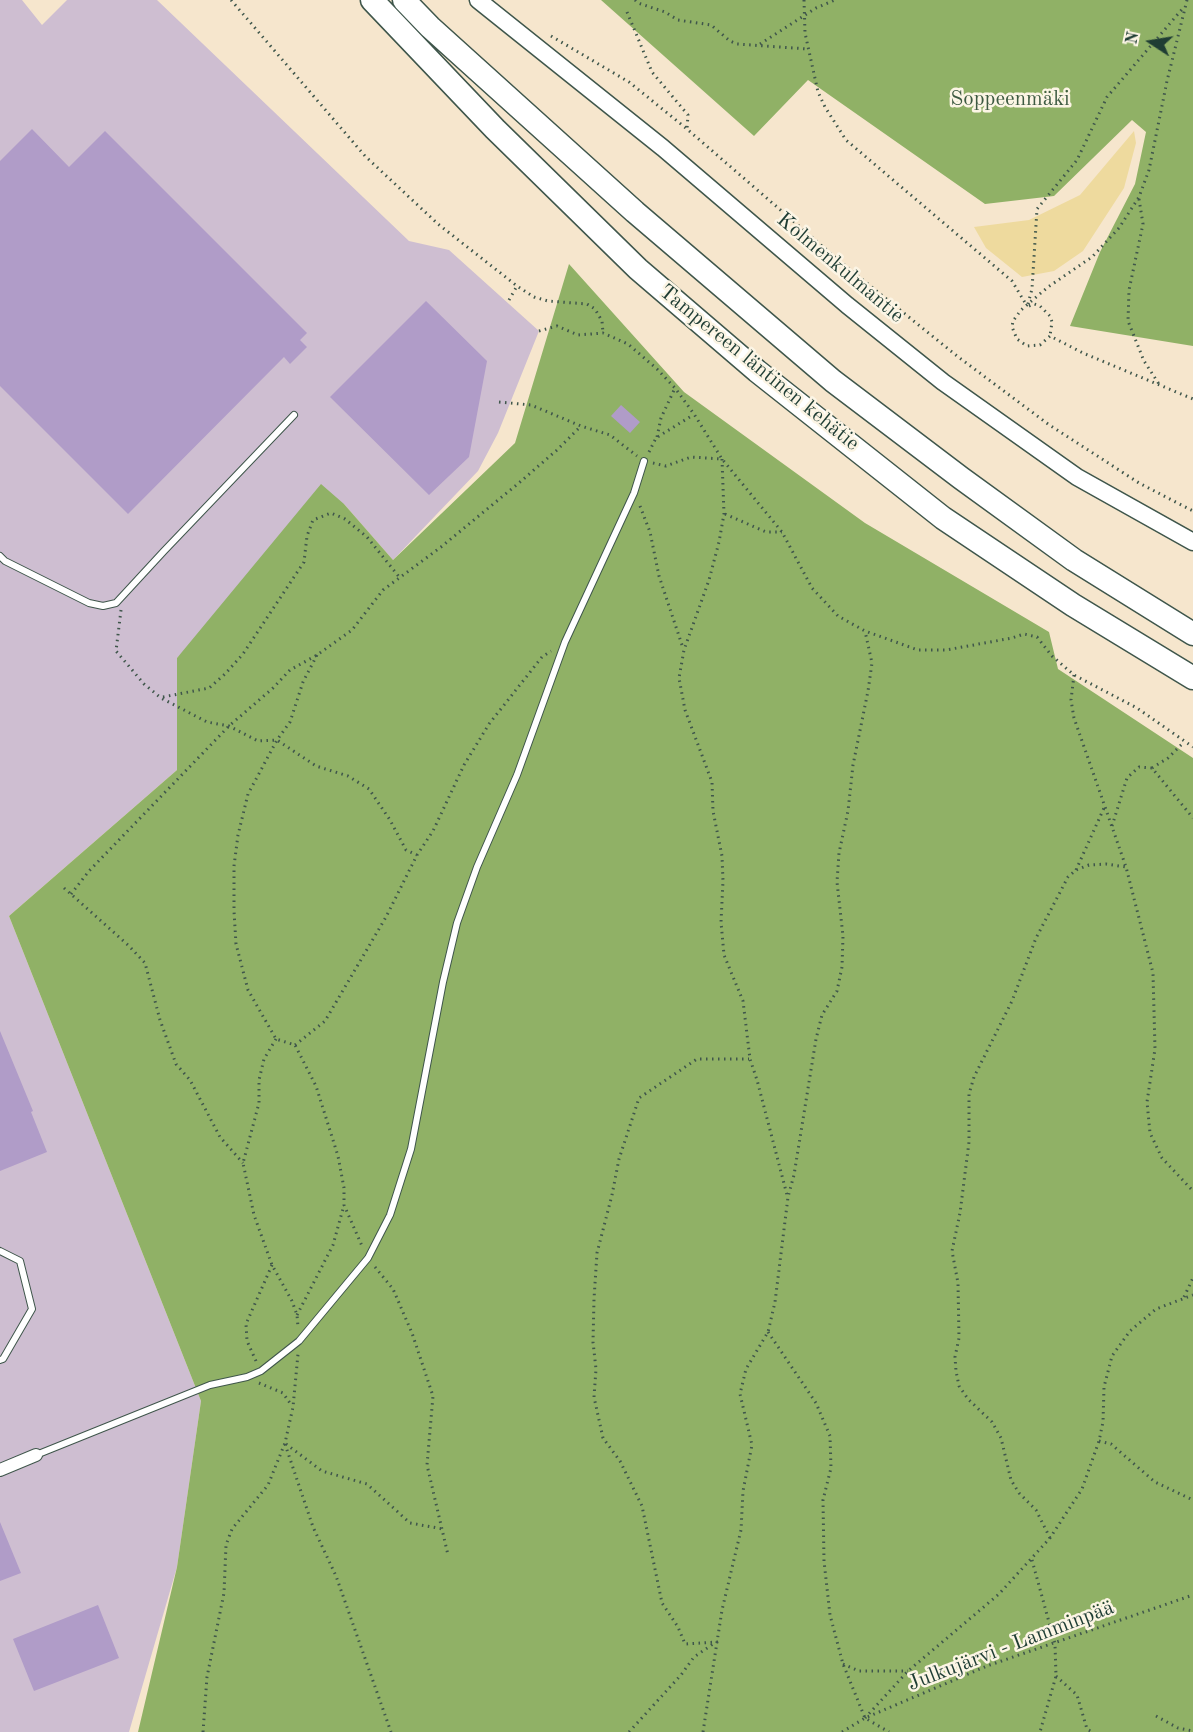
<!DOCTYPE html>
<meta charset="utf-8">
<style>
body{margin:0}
#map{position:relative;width:1193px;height:1732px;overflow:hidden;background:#f6e6cd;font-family:"Old Standard TT",serif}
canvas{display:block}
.north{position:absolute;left:1121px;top:12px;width:60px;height:60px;-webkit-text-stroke:4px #fcf5e5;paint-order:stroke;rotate:282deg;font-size:16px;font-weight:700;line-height:24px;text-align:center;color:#1f3d34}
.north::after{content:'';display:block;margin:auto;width:21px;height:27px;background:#1f3d34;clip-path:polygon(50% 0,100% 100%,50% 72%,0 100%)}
</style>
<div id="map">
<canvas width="1193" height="1732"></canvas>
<div class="north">N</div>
</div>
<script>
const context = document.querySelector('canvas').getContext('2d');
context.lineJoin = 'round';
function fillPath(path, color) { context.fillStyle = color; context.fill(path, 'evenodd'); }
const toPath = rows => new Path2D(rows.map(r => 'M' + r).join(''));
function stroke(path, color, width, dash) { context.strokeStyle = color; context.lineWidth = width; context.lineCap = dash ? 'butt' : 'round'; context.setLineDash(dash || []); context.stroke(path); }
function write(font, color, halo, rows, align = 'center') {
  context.font = font + ' "Old Standard TT",serif'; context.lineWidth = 5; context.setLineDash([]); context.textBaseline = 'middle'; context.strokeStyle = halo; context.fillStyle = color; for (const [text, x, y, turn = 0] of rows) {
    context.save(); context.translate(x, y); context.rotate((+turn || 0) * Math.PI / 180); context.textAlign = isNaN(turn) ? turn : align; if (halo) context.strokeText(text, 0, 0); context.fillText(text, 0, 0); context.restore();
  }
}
const industrial = toPath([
 [0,0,22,0,42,25,67,0,157,0,409,241,449,250,539,331,498,433,478,471,393,560,344,504,177,658,177,770,9,916,201,1401,177,1567,129,1732,0,1732]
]);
const forest = toPath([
 [601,0,1193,0,1193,346,1070,326,1100,252,1135,184,1146,132,1132,120,1054,196,985,204,808,80,754,136],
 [569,264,684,392,865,523,1049,632,1058,669,1193,758,1193,1732,138,1732,177,1567,201,1401,9,916,177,770,177,658,321,484,344,504,393,560,515,443]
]);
const sand = toPath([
 [1134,131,1136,143,1124,188,1083,251,1054,271,1022,277,986,248,974,227,1029,220,1080,195]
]);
const building = toPath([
 [32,129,69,167,105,131,307,333,300,340,307,347,290,364,284,357,128,514,0,386,0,161],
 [426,301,487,361,469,457,429,495,330,397],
 [621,405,640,422,630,433,611,416],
 [0,1031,33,1111,31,1112,47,1152,0,1171],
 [0,1522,21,1573,0,1581],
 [98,1605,119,1658,34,1691,13,1639]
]);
const path = toPath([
 [231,0,365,156,438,224,517,286,534,297,548,301,587,304,595,309,602,321,603,333],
 [635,0,638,3,665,12,678,20,711,25,730,41,737,44,808,49],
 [804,0,805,33,818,92,825,107,846,140,1012,281,1027,306],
 [1187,0,1167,81,1149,170,1139,197,1119,228,1092,257,1048,287,1021,310,1013,321,1012,327,1017,339,1027,346,1040,345,1050,336,1083,353,1193,399],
 [627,12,652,72,688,115,687,129],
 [551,36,629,82,687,129,837,259,957,356,1048,424,1139,483,1193,511],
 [760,44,816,8,835,0],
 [1139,199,1143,224,1129,290,1128,321,1144,361,1159,384],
 [509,300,517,286],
 [1028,304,1032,289,1037,209,1077,160,1107,97,1184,7],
 [1029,306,1034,304,1040,306,1050,316,1052,322,1050,336],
 [539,331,557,326,578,335,603,333,628,344,657,369,675,388,694,414,722,459,782,532,812,588,838,616,865,631,918,650,946,650,1012,638,1024,634,1037,637,1052,656,1074,675,1137,708,1193,747],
 [499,402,531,405,581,426,610,435,637,456],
 [657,437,661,418,675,388],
 [649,452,656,438,693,415],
 [722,459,724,514,719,542,709,580,684,650,679,678,685,710,712,782,713,811,722,856,723,881,721,922,724,955,743,1001,750,1059,757,1080,787,1195],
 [653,463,666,466,691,457,722,459],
 [640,506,650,532,659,576,683,648],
 [725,514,766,532,782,532],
 [121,610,116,651,144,684,161,698,207,722,229,726,258,741,277,740,316,766,348,776,369,789,390,820,406,850,417,855],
 [317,655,303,682,290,722,277,740,248,794,238,835,234,866,234,911,236,944,248,990,276,1039,295,1045,316,1086,338,1156,344,1188,344,1205,362,1246],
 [1074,675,1071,700,1074,718,1126,867,1153,973,1155,1049,1147,1102,1150,1133,1162,1158,1193,1191],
 [163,697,209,688,225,674,243,654,304,562,307,536,313,520,331,513,345,519,367,537,400,578],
 [1152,768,1168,758,1184,742],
 [1112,826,1127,778,1139,767,1152,768,1193,818],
 [1076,870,1104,808],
 [64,888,129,946,145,963,160,1020,176,1064,190,1080,220,1137,243,1163],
 [71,894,89,871,229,726,273,688,290,670,317,655,352,630,383,590,441,547,520,482,557,450,581,426],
 [276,1039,264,1059,259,1080,259,1103,243,1163,254,1215,272,1265,292,1301,297,1315,298,1327],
 [295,1045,325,1021,386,917,417,855,433,831,464,765,489,724,542,657,551,651],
 [375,1267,393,1289,412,1333,433,1396,427,1465,448,1555],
 [1184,1297,1193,1278],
 [297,1315,333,1245,344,1205],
 [768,1332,816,1403,830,1436,831,1468,823,1500,824,1561,830,1615,843,1664,865,1718,889,1732],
 [256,1361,247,1341,246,1324,272,1265],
 [259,1383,283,1393,292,1406],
 [1099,1441,1111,1444,1155,1482,1193,1500],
 [285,1444,313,1527,336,1576,391,1732],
 [286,1444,322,1471,367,1484,410,1523,443,1529],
 [1050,1538,1036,1510,1019,1493,1011,1480,1001,1438,992,1422,968,1399,959,1386,956,1371,955,1357,959,1338,958,1283,952,1251,960,1213,969,1142,969,1094,974,1077,1012,1001,1036,938,1068,877,1076,870,1089,865,1106,864,1126,867],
 [1032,1560,1055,1644,1056,1676,1040,1732],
 [718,1642,685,1644,678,1627,662,1603,642,1506,620,1461,603,1438,594,1397,596,1369,593,1342,594,1299,597,1253,612,1195,619,1159,639,1098,697,1059,749,1059],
 [843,1664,859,1671,908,1671],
 [1056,1676,1077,1695,1087,1729,1092,1732],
 [1156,1716,1178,1728,1193,1731],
 [865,1718,908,1671,999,1594,1050,1538,1082,1489,1099,1441,1103,1422,1104,1387,1112,1356,1130,1331,1156,1309,1193,1295],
 [203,1732,207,1677,224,1593,226,1545,232,1529,268,1485,285,1443,293,1407,298,1354],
 [629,1732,681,1675,694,1657,716,1642],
 [703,1732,722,1610,741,1530,743,1491,752,1445,740,1394,746,1369,768,1332,775,1302,788,1197,794,1175,816,1039,822,1015,837,991,842,967,843,936,837,882,839,853,848,811,853,765,868,691,872,663,865,631],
 [842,1732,865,1718,987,1666,1193,1595]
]);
const lane = toPath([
 [0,556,5,561,89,603,103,606,116,603,164,551,294,415],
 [0,1251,20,1261,32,1309,3,1359,0,1360],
 [36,1455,210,1385,247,1377,261,1371,299,1341,368,1258,390,1215,411,1149,443,982,457,923,477,867,517,775,565,642,634,493,644,461]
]);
const street = toPath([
 [0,1470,36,1455]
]);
const secondary = toPath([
 [478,0,663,148,847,305,943,382,1077,477,1193,542]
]);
const highway = toPath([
 [372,0,495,129,638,269,757,371,943,518,1073,605,1193,678],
 [404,0,430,27,635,212,833,381,961,478,1074,560,1193,634]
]);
const parkNames = [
 ["Soppeenmäki",1010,99]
];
const streetNames = [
 ["Kolmenkulmantie",840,268,40],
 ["Tampereen läntinen kehätie",759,368,39],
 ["Julkujärvi - Lamminpää",1011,1646,-21]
];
fillPath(industrial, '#cebed1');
fillPath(forest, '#90b166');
fillPath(sand, '#eeda9e');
fillPath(building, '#b09cc8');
stroke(lane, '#3f564b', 8);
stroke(street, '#3f564b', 14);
stroke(secondary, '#3f564b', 19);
stroke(highway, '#3f564b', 25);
stroke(path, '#3f564b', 3, [1.5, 4.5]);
stroke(lane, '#fff', 6);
stroke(street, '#fff', 12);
stroke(secondary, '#fff', 16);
stroke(highway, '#fff', 22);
write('21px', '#3d5a41', '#fcf5e5', parkNames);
write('21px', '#1f3d34', '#fcf5e5', streetNames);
</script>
